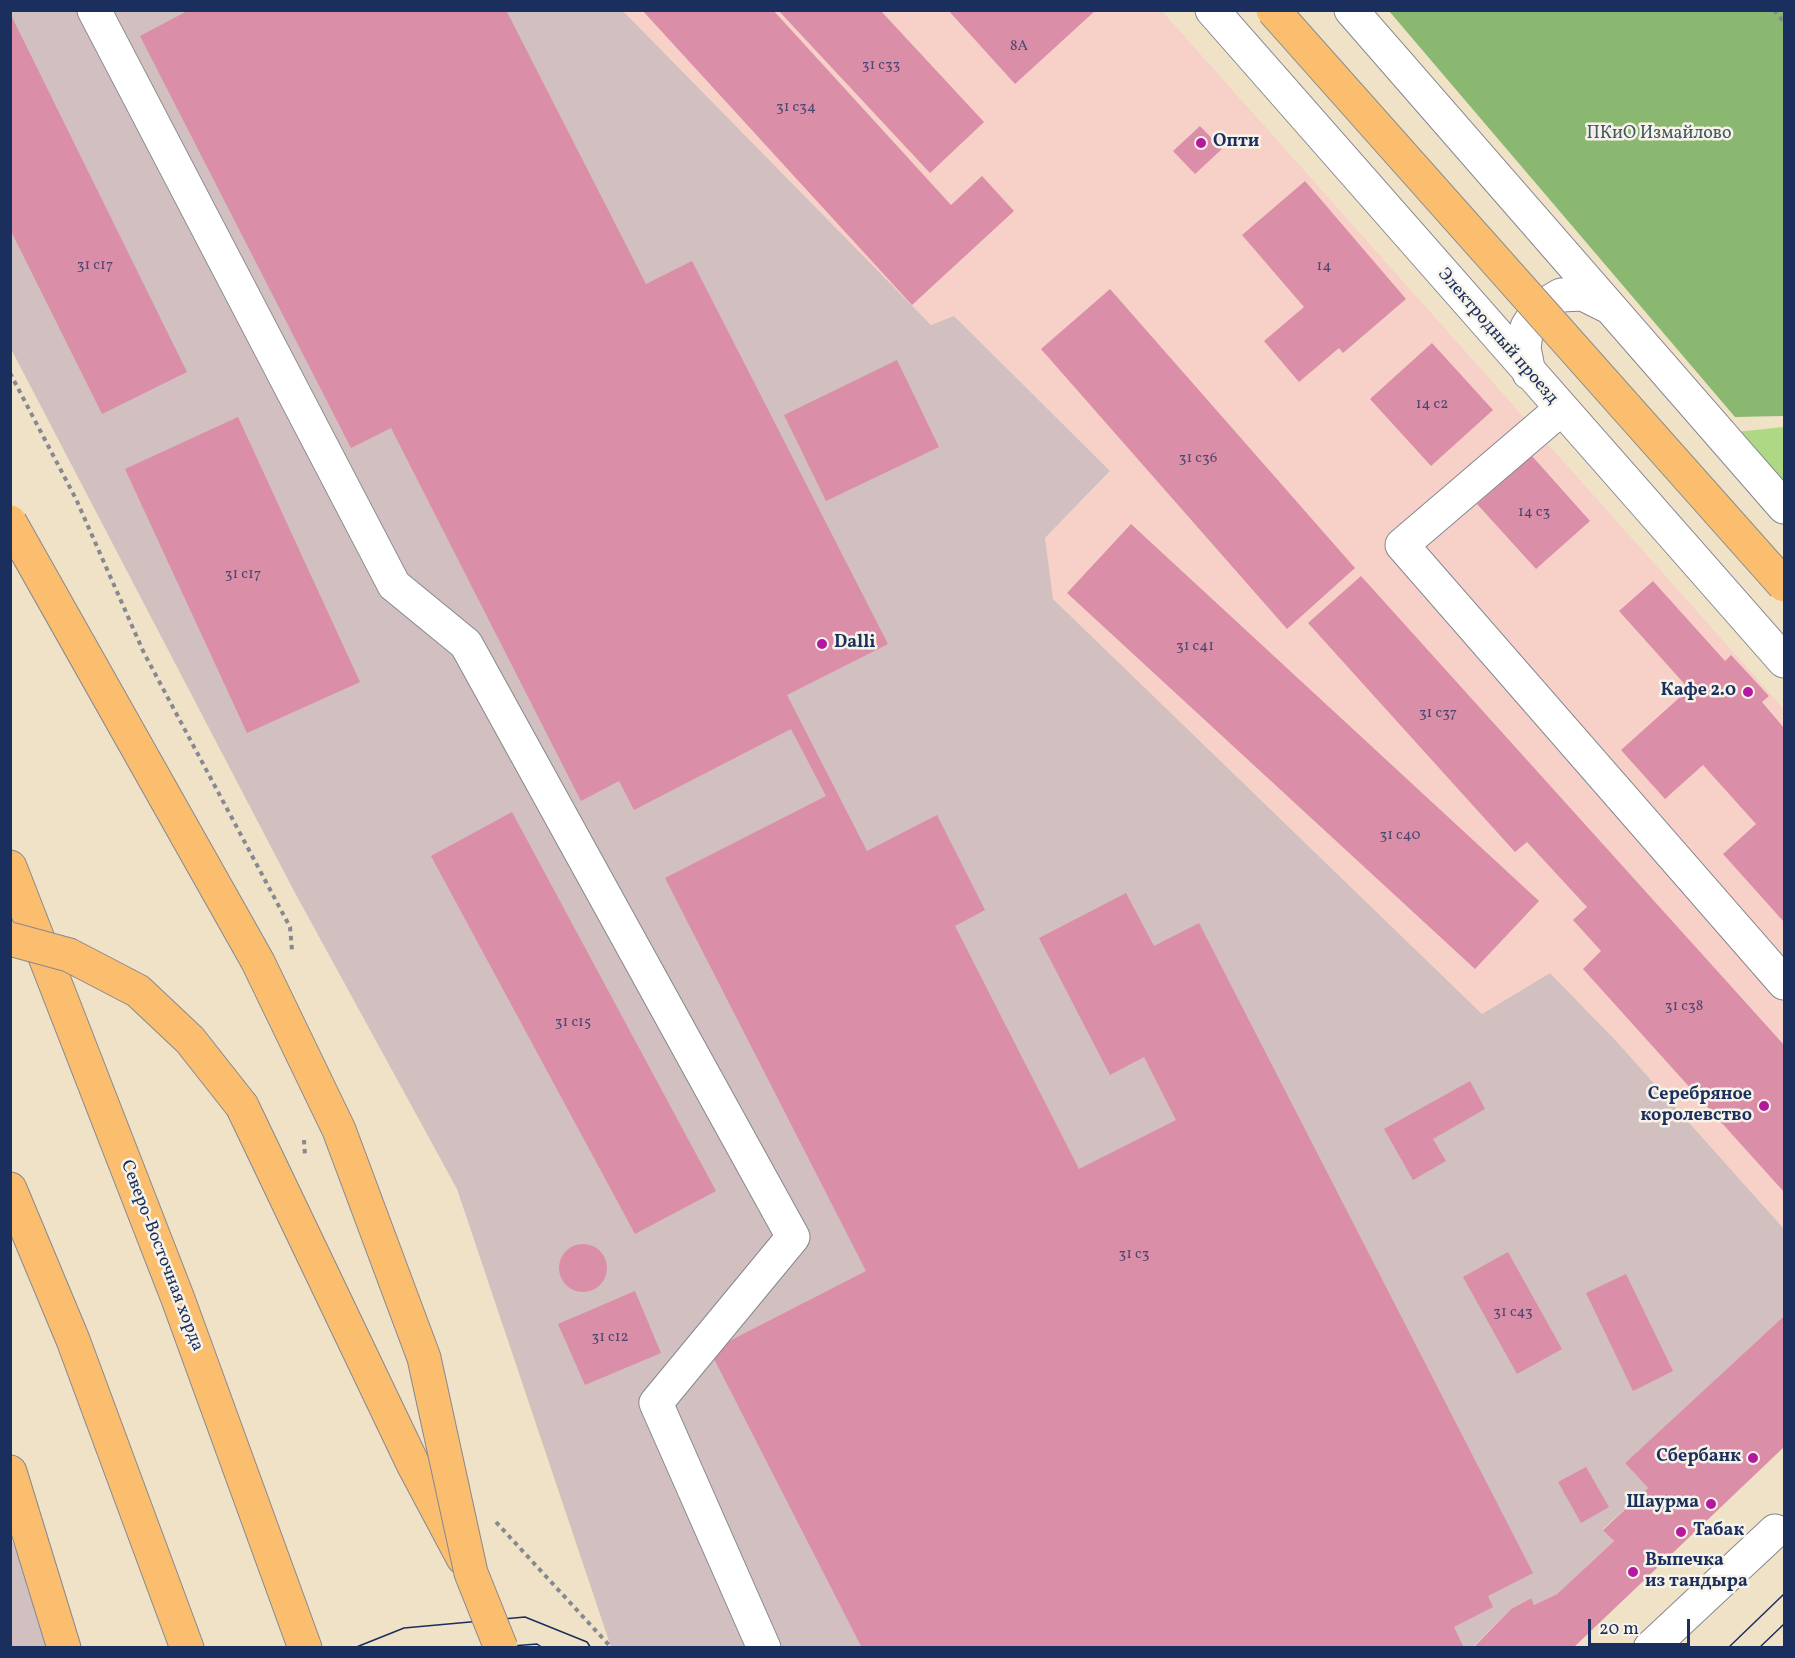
<!DOCTYPE html>
<meta charset="utf-8">
<style>
body{margin:0}
#map{position:relative;width:1795px;height:1658px;overflow:hidden;background:#f0e2c6;font-family:Vollkorn,serif}
canvas{display:block}
.frame{position:absolute;inset:0;border:12px solid #1b2f5e;pointer-events:none}
.scale{position:absolute;left:1588px;top:1619px;width:102px;height:27px;box-sizing:border-box;border:3px solid #1b2f5e;border-top:0;padding-left:8px;font-size:18px;line-height:21px;white-space:nowrap;color:#1b2f5e;-webkit-text-stroke:4px #f7f3e8;paint-order:stroke}
</style>
<div id="map">
<canvas width="1795" height="1658"></canvas>
<div class="frame"></div>
<div class="scale">20 m</div>
</div>
<script>
const context = document.querySelector('canvas').getContext('2d');
context.lineJoin = 'round';
function fillPath(path, color) { context.fillStyle = color; context.fill(path, 'evenodd'); }
const toPath = rows => new Path2D(rows.map(r => 'M' + r).join(''));
function stroke(path, color, width, dash) { context.strokeStyle = color; context.lineWidth = width; context.lineCap = dash ? 'butt' : 'round'; context.setLineDash(dash || []); context.stroke(path); }
function write(font, color, halo, rows, align = 'center') {
  context.font = font + ' Vollkorn,serif'; context.lineWidth = 5; context.setLineDash([]); context.textBaseline = 'middle'; context.strokeStyle = halo; context.fillStyle = color; for (const [text, x, y, turn = 0] of rows) {
    context.save(); context.translate(x, y); context.rotate((+turn || 0) * Math.PI / 180); context.textAlign = isNaN(turn) ? turn : align; if (halo) context.strokeText(text, 0, 0); context.fillText(text, 0, 0); context.restore();
  }
}
const built = toPath([
 [623,11,1162,11,1784,709,1784,1229,1617,1042,1550,973,1482,1014,1052,598,1045,538,1110,472,954,316,931,325]
]);
const industrial = toPath([
 [11,11,623,11,931,325,954,316,1110,471,1045,538,1053,599,1482,1014,1550,973,1617,1042,1784,1229,1784,1316,1625,1463,1648,1488,1603,1529,1614,1541,1557,1594,1534,1605,1530,1598,1511,1609,1473,1647,611,1647,457,1189,294,891,11,349],
 [11,1538,57,1647,11,1647]
]);
const green = toPath([
 [1784,427,1784,487,1736,432]
]);
const forest = toPath([
 [1389,11,1783,11,1784,416,1735,417]
]);
const building = toPath([
 [189,10,506,10,646,284,692,261,888,644,787,695,867,851,937,815,985,910,955,926,1079,1169,1176,1120,1144,1057,1110,1075,1039,938,1126,893,1154,946,1199,923,1533,1573,1488,1596,1493,1607,1454,1627,1464,1648,862,1648,710,1351,866,1271,665,878,826,796,791,729,634,810,619,781,581,801,391,428,351,448,140,36],
 [642,10,773,10,951,205,982,176,1014,211,912,305],
 [778,10,880,10,984,122,930,173],
 [948,10,1096,10,1015,84],
 [10,13,187,372,102,414,10,229],
 [1200,126,1222,149,1195,174,1173,151],
 [1305,181,1406,299,1343,353,1339,348,1299,382,1264,341,1304,307,1242,235],
 [1110,289,1355,568,1287,629,1041,349],
 [1432,343,1493,410,1431,466,1370,399],
 [897,360,939,447,826,501,784,415],
 [238,417,360,682,247,733,125,469],
 [1532,456,1590,521,1536,569,1477,504],
 [1131,524,1539,901,1475,969,1067,593],
 [1361,576,1784,1045,1784,1192,1583,969,1601,951,1573,920,1587,907,1527,842,1515,852,1308,623],
 [1653,581,1725,661,1731,655,1769,696,1762,702,1784,728,1784,922,1723,854,1756,824,1703,765,1665,799,1621,750,1689,689,1619,611],
 [512,812,716,1191,635,1234,431,856],
 [1470,1081,1485,1109,1433,1139,1446,1161,1413,1180,1384,1129],
 '559 1268a24 24 0 1 1 48 0a24 24 0 1 1-48 0Z',
 [1508,1252,1562,1349,1517,1374,1463,1277],
 [1626,1274,1673,1371,1633,1391,1586,1293],
 [635,1291,661,1353,585,1385,558,1324],
 [1784,1316,1784,1447,1573,1648,1473,1648,1511,1609,1531,1598,1534,1605,1557,1594,1614,1541,1603,1530,1648,1488,1625,1463],
 [1586,1467,1609,1507,1581,1523,1558,1482]
]);
const path = toPath([
 [1774,10,1784,22],
 [10,373,76,499,144,653,290,927,292,950],
 [304,1140,305,1156],
 [496,1522,609,1645]
]);
const minor = toPath([
 [94,10,394,585,466,644,793,1237,656,1403,764,1648],
 [1212,10,1784,661],
 [1351,10,1784,507],
 [1529,373,1524,348,1527,327,1539,308,1561,295,1583,294,1607,306],
 [1561,409,1402,545,1784,983],
 [1650,1648,1775,1531]
]);
const major = toPath([
 [10,867,178,1299,305,1648],
 [242,1106,413,1464,463,1558],
 [10,1189,73,1340,187,1648],
 [10,1472,64,1648]
]);
const tram = toPath([
 [354,1648,404,1628,525,1617,587,1642,591,1648],
 [487,1648,537,1644,543,1648],
 [1728,1648,1784,1594],
 [1759,1648,1784,1624]
]);
const majorBridge = toPath([
 [1273,10,1784,585],
 [10,522,258,962,339,1130,424,1358,471,1573,501,1648],
 [10,939,69,955,138,991,190,1040,242,1106]
]);
const markers = [
 [1201,143,6,"#b5179e"],
 [822,644,6,"#b5179e"],
 [1748,692,6,"#b5179e"],
 [1764,1106,6,"#b5179e"],
 [1753,1458,6,"#b5179e"],
 [1711,1504,6,"#b5179e"],
 [1681,1532,6,"#b5179e"],
 [1633,1572,6,"#b5179e"]
];
const numberNames = [
 ["8А",1019,47],
 ["31 с33",881,66],
 ["31 с34",796,108],
 ["31 с17",95,266],
 ["14",1324,267],
 ["14 с2",1432,405],
 ["31 с36",1198,459],
 ["14 с3",1534,513],
 ["31 с17",243,575],
 ["31 с41",1195,647],
 ["31 с37",1438,714],
 ["31 с40",1400,836],
 ["31 с38",1684,1007],
 ["31 c15",573,1023],
 ["31 с3",1134,1255],
 ["31 с43",1513,1313],
 ["31 с12",610,1338]
];
const parkNames = [
 ["ПКиО Измайлово",1659,135]
];
const poiNames = [
 ["Опти",1213,143],
 ["Dalli",834,644],
 ["Кафе 2.0",1736,692,"right"],
 ["Серебряное",1752,1096,"right"],
 ["королевство",1752,1117,"right"],
 ["Сбербанк",1741,1458,"right"],
 ["Шаурма",1699,1504,"right"],
 ["Табак",1693,1532],
 ["Выпечка",1645,1562],
 ["из тандыра",1645,1583]
];
const streetNames = [
 ["Электродный проезд",1497,337,49],
 ["Северо-Восточная хорда",161,1256,69]
];
fillPath(built, '#f7d1c8');
fillPath(industrial, '#d2bfc0');
fillPath(green, '#aed883');
fillPath(forest, '#8ab871');
fillPath(building, '#db8ea8');
stroke(minor, '#868892', 35);
stroke(major, '#868892', 35);
stroke(path, '#868892', 4, [4.5, 4.5]);
stroke(minor, '#fff', 33);
stroke(major, '#fbbe6e', 33);
stroke(tram, '#1b2f5e', 1.5);
stroke(majorBridge, '#868892', 35, []);
stroke(majorBridge, '#fbbe6e', 33);
for (const [x, y, r, color] of markers) { const dot = new Path2D(); dot.arc(x, y, r, 0, 2 * Math.PI); context.fillStyle = color; context.fill(dot); stroke(dot, '#f7f3e8', 2); }
write('15px', '#4b4770', null, numberNames);
write('18px', '#405967', '#f7f3e8', parkNames);
write('bold 18px', '#1b2f5e', '#f7f3e8', poiNames, 'left');
write('18px', '#1b2f5e', '#f7f3e8', streetNames);
</script>
